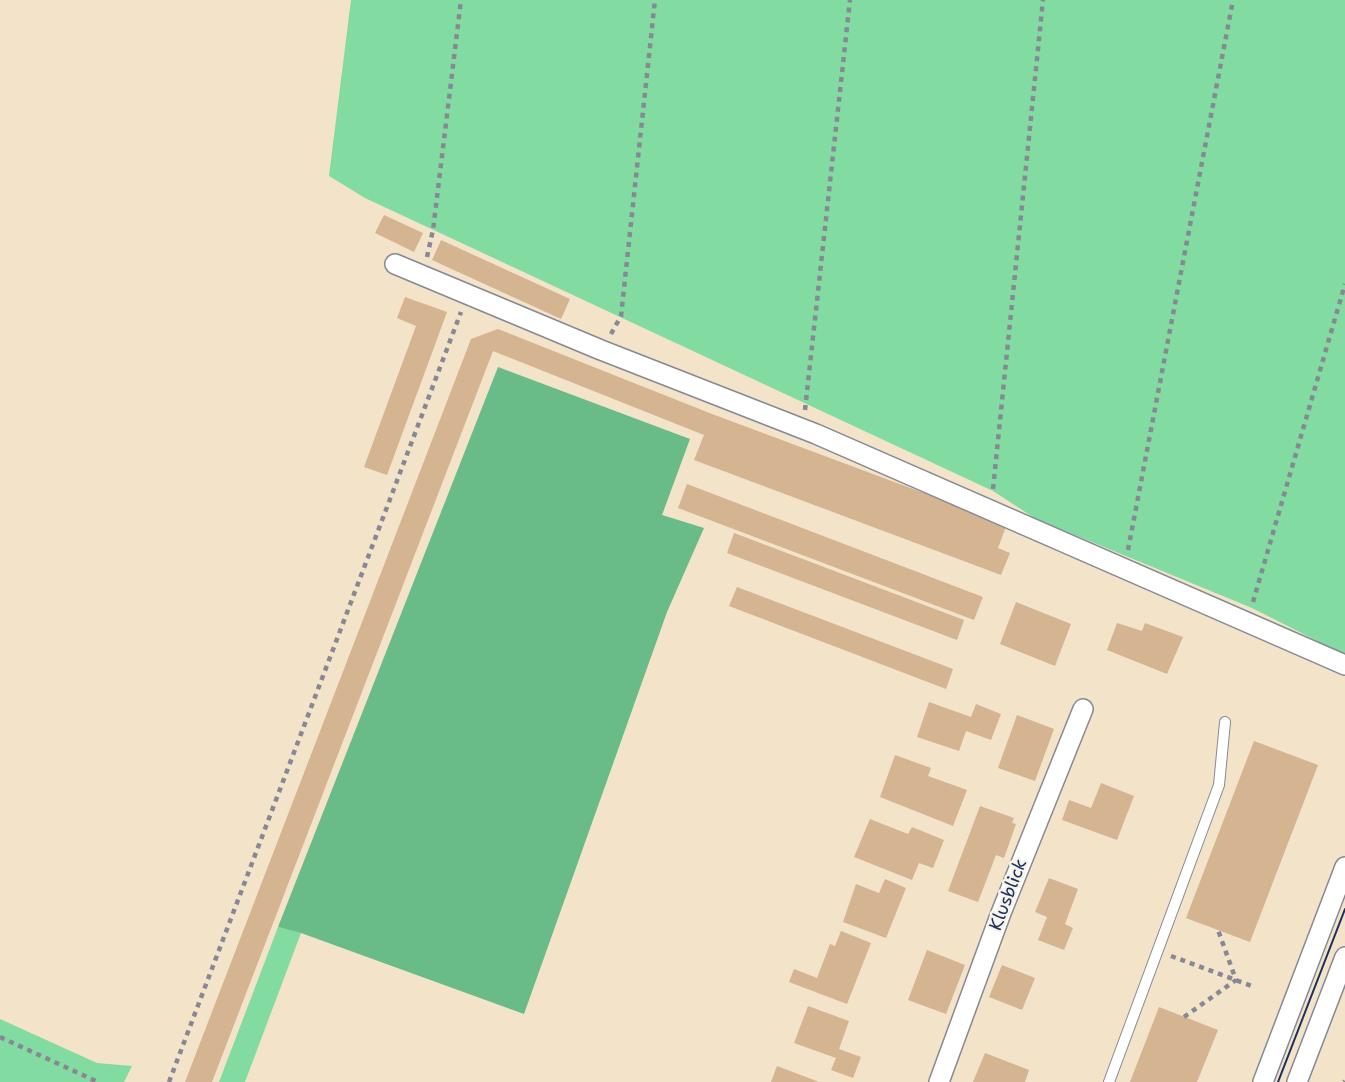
<!DOCTYPE html>
<style>
body{margin:0}
canvas{display:block;background:#f2e3c9}
</style>
<canvas width="1345" height="1082"></canvas>
<script>
const context = document.querySelector('canvas').getContext('2d');
context.lineJoin = 'round';
function fillPath(path, color) { context.fillStyle = color; context.fill(path, 'evenodd'); }
const toPath = rows => new Path2D(rows.map(r => 'M' + r).join(''));
function stroke(path, color, width, dash) { context.strokeStyle = color; context.lineWidth = width; context.lineCap = dash ? 'butt' : 'round'; context.setLineDash(dash || []); context.stroke(path); }
function write(font, color, halo, rows, align = 'center') {
  context.font = font + ' "Shantell Sans",sans-serif'; context.lineWidth = 5; context.setLineDash([]); context.textBaseline = 'middle'; context.strokeStyle = halo; context.fillStyle = color; for (const [text, x, y, turn = 0] of rows) {
    context.save(); context.translate(x, y); context.rotate((+turn || 0) * Math.PI / 180); context.textAlign = isNaN(turn) ? turn : align; if (halo) context.strokeText(text, 0, 0); context.fillText(text, 0, 0); context.restore();
  }
}
const green = toPath([
 [351,0,1345,0,1345,655,1252,608,1036,519,993,491,365,198,329,176],
 [278,927,301,933,245,1082,219,1082],
 [0,1019,97,1063,132,1066,124,1082,0,1082]
]);
const forest = toPath([
 [498,367,690,439,662,515,704,528,667,612,524,1014,301,933,278,927]
]);
const building = toPath([
 [384,215,423,233,414,252,375,233],
 [441,240,570,299,561,319,432,260],
 [405,297,447,312,387,475,364,467,416,326,397,318],
 [498,329,712,414,1007,524,998,548,1010,553,1001,575,694,460,704,435,493,351,212,1082,185,1082,471,339],
 [687,484,983,597,974,620,678,508],
 [734,533,964,620,957,640,727,553],
 [737,587,953,669,946,689,729,606],
 [1016,602,1071,624,1055,666,1000,644],
 [1117,623,1142,631,1145,623,1183,637,1167,674,1107,650],
 [929,702,971,717,976,704,1001,714,991,740,966,731,959,751,917,737],
 [1017,715,1054,729,1035,781,998,768],
 [1254,741,1318,765,1250,942,1186,918],
 [895,755,931,768,928,776,967,790,953,826,880,797],
 [1101,783,1134,796,1117,840,1062,820,1069,800,1091,808],
 [980,806,1014,818,1012,823,1016,824,1004,858,996,855,978,902,948,891],
 [870,819,908,834,912,827,944,840,933,868,919,863,912,880,854,857],
 [1049,878,1078,889,1065,924,1073,928,1064,950,1038,940,1047,917,1035,912],
 [885,879,906,888,886,938,843,922,856,884,879,893],
 [841,931,871,943,847,1004,789,982,794,969,817,978,830,944,835,946],
 [927,950,965,965,946,1014,908,1000],
 [1002,965,1035,978,1022,1010,989,997],
 [808,1006,849,1021,839,1049,861,1057,853,1078,831,1070,836,1058,794,1043],
 [1159,1007,1218,1030,1197,1082,1130,1082],
 [985,1053,1029,1070,1025,1082,973,1082],
 [777,1066,819,1082,771,1082]
]);
const path = toPath([
 [427,257,433,230,461,0],
 [611,334,621,316,655,0],
 [805,410,850,0],
 [993,489,1043,0],
 [1128,550,1233,0],
 [1253,602,1345,284],
 [1171,956,1252,986],
 [1184,1017,1236,980,1218,930],
 [0,1037,98,1082],
 [169,1082,461,312],
 [1344,1082,1345,1081]
]);
const lane = toPath([
 [1109,1082,1219,785,1225,722]
]);
const street = toPath([
 [395,264,601,350,816,434,1345,665],
 [939,1082,1001,913,1083,709],
 [1263,1082,1345,867],
 [1297,1082,1345,957]
]);
const tram = toPath([
 [1278,1082,1345,909]
]);
const streetNames = [
 ["Klusblick",1009,895,-69]
];
fillPath(green, '#82dba1');
fillPath(forest, '#69bb87');
fillPath(building, '#d4b491');
stroke(lane, '#868994', 12);
stroke(street, '#868994', 22);
stroke(path, '#868994', 4.5, [5, 5]);
stroke(lane, '#fff', 10);
stroke(street, '#fff', 19);
stroke(tram, '#1b2f5e', 2);
write('18px', '#1b2f5e', '#f7f3e8', streetNames);
</script>
